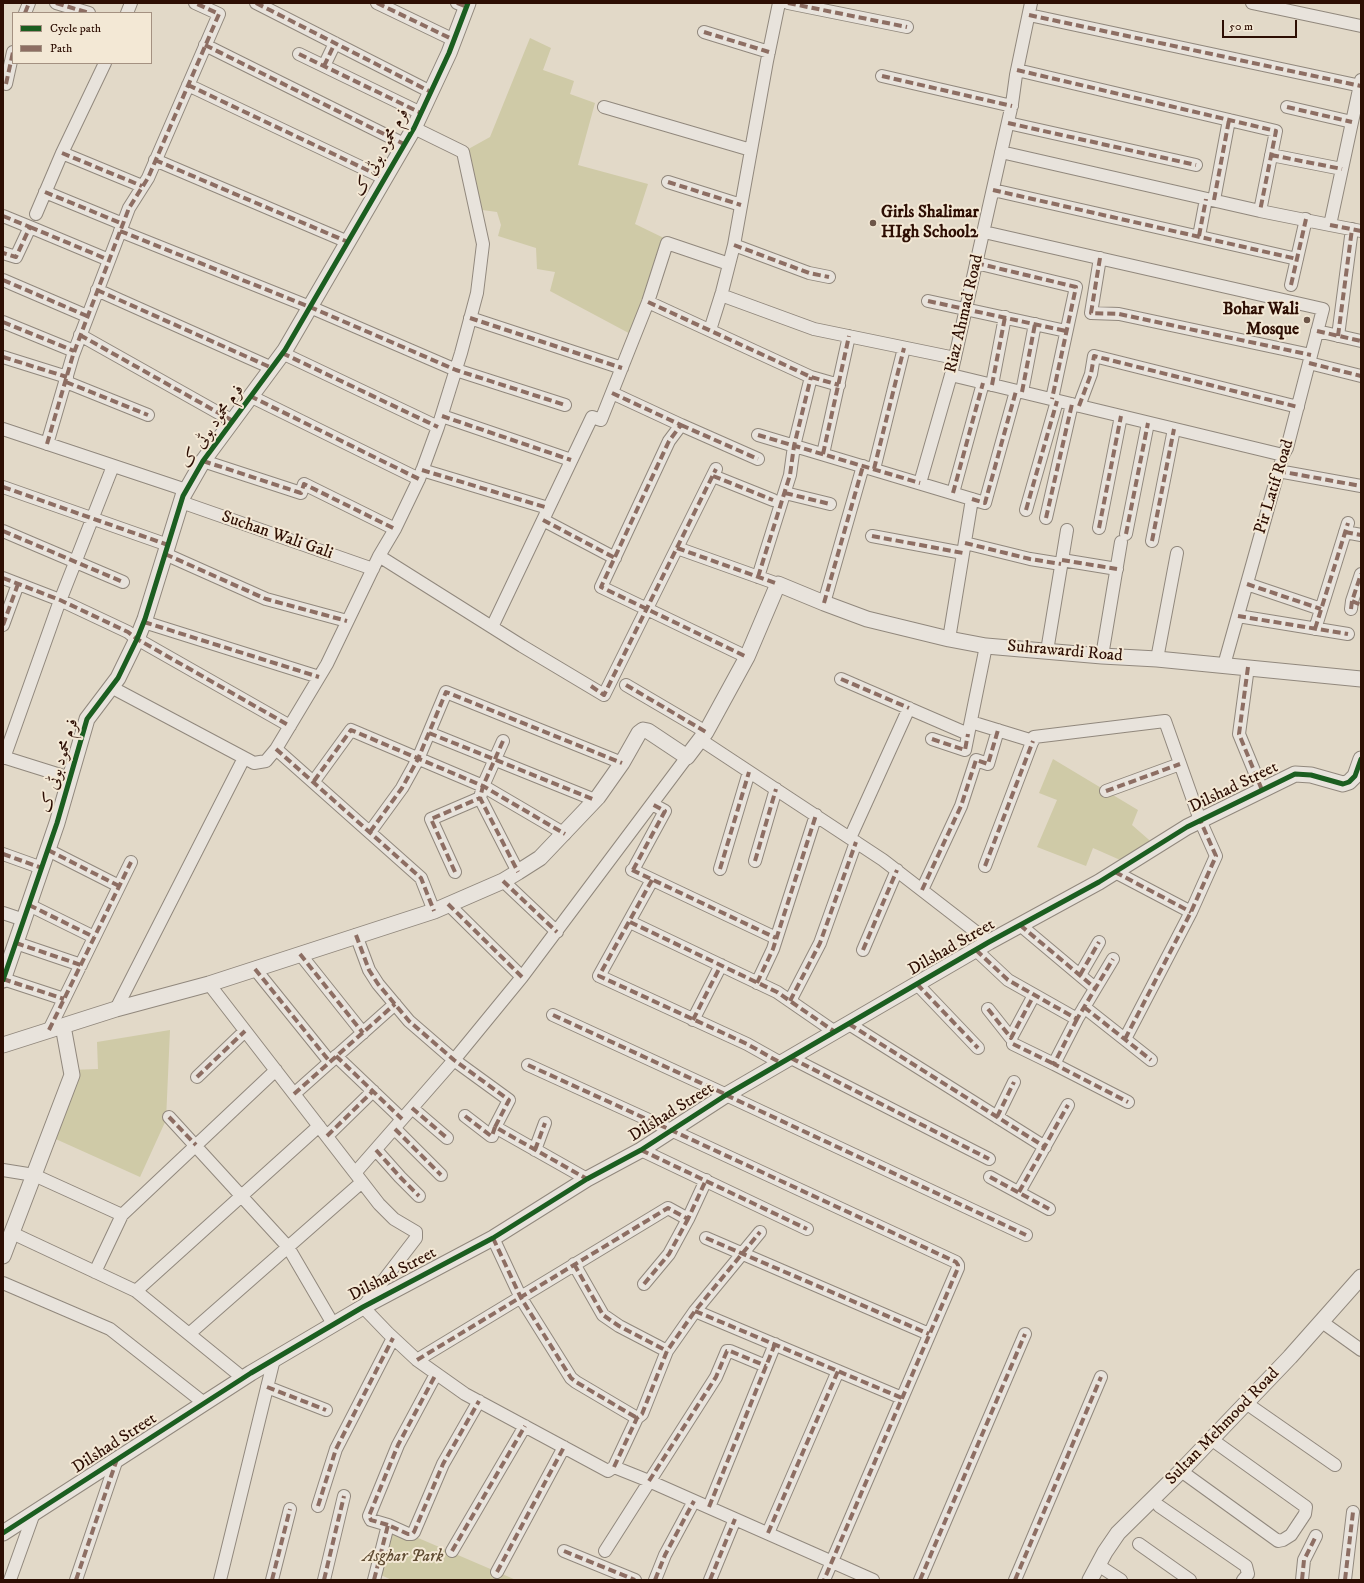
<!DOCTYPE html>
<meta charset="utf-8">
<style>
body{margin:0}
#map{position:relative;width:1364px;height:1583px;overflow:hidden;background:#e2d9c8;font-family:"IM FELL DW Pica",serif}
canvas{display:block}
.frame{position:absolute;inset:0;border:4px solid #2d0e03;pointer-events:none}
.legend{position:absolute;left:12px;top:12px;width:140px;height:52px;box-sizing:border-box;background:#f3e8d5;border:1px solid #a49181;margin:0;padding:5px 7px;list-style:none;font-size:12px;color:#2d0e03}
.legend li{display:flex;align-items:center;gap:8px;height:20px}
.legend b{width:20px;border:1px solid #a49181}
.scale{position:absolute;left:1222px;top:20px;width:75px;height:18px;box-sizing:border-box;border:2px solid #2d0e03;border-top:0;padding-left:5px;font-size:12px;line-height:14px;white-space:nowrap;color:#2d0e03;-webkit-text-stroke:3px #f3e8d5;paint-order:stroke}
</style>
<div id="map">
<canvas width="1364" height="1583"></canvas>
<div class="frame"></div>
<ul class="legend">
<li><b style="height:5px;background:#1b5e20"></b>Cycle path</li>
<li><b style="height:5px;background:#8d6e63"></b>Path</li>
</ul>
<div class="scale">50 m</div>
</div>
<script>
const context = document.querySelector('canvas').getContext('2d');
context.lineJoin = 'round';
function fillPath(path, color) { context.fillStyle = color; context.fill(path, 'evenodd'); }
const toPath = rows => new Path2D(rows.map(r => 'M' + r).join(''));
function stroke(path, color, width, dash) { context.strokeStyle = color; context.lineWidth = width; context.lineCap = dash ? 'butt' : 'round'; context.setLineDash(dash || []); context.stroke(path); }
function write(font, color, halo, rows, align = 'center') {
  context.font = font + ' "IM FELL DW Pica",Amiri,serif'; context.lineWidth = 4; context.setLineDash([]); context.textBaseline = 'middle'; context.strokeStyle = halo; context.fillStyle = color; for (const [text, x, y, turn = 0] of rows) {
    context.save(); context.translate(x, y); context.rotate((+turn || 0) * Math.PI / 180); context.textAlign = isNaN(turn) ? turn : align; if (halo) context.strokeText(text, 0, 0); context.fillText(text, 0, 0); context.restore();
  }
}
const green = toPath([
 [530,38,551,48,543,70,574,81,570,94,595,103,578,165,648,184,635,224,668,240,638,338,550,291,555,272,537,269,536,248,498,236,501,225,497,212,475,209,463,152,490,137],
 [1053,759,1138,810,1132,825,1156,846,1127,863,1093,848,1086,866,1037,847,1057,800,1039,793],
 [170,1030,166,1120,140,1177,49,1136,71,1070,98,1069,97,1042],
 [388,1525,516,1580,392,1580,376,1573]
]);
const minor = toPath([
 [56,3,89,13],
 [256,3,431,92],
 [377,3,454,40],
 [457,3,467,7],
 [788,3,907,27],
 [1252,3,1361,26],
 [25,13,29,3],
 [127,13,131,3],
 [1029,15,1361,86],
 [704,32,769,52],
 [205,45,404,144],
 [299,54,421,113],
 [324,66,335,43],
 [1017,70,1276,131,1260,211],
 [882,76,1012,106],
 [6,84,13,52],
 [188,85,384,178],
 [604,107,751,150],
 [1287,107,1352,122],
 [1008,123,1196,165],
 [1001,152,1260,211,1330,225,1361,80],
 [62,153,142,186],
 [1271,155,1342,169],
 [155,160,348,242],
 [668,182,741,205],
 [993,190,1297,259],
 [45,192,123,224],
 [1214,200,1229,120],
 [36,214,62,153,105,63],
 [3,216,30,227,16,257,3,253],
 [1330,225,1361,231],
 [30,227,109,260],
 [120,231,310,307,456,370,565,405],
 [984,232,1323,309,1287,448,1283,455,1224,665],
 [1199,236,1206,199],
 [734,245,809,273,829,277],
 [1100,258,1091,313,1119,314,1311,355],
 [976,263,1076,287,1052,399],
 [3,280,87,316],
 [1291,285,1306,219],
 [97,290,272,368],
 [721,295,814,329,955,358],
 [928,301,1066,331],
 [648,302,811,377,839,385],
 [470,318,622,368],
 [3,322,74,351],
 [710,330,722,292,734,245,767,61,779,3],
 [1317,331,1361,341],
 [80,335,233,421],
 [1338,336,1352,229],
 [282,353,438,427],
 [3,357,67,377],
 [1309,363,1361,376],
 [951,375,1283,455],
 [66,382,148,415],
 [992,385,1005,317],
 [1022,392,1035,324],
 [612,393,681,425,669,441,601,587,747,657],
 [250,396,419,479],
 [1079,406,1091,374,1094,356,1298,407],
 [442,416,571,460],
 [681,425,758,459],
 [3,429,186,490],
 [758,435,985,503,1016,391],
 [47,444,73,355,129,208,148,178,219,14,195,3],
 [823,454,849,336],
 [203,461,301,493,304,484,395,529],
 [874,469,904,348],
 [422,470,548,508],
 [1278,471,1361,486],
 [713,476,773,500],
 [920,483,951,375,1012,104,1016,75,1031,3],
 [3,487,168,545],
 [785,493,830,504],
 [953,493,983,383],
 [181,502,373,569],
 [1026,510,1057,401],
 [1046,518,1072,404],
 [543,520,615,558],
 [1099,528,1121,416],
 [3,531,123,582],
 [1345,532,1361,535],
 [1126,534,1148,423],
 [872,536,963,553],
 [1152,541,1174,429],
 [965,543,1030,559,1061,564],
 [677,548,778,584],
 [165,554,266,599,347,621],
 [379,556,522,646,604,695,716,469],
 [1062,560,1117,569],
 [758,577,790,475,794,446,811,377],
 [3,578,60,600,128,632,137,639,290,726],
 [1247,584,1321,609],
 [824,603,863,466],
 [1351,609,1352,601,1361,574],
 [1238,616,1348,634],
 [144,622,319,677],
 [3,625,18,584],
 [492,627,592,417,601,420,648,302,667,243,729,264],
 [1315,629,1348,523],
 [949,639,972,499],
 [1047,651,1067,530],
 [1102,656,1121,542],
 [1157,659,1177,553],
 [1248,667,1239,734,1262,790],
 [841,679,968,734],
 [626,685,706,732],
 [111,687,254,763,266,761,276,749,327,664,379,556,395,529,419,479,438,427,461,353,477,293,483,244,463,152,414,128],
 [971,722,1033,741],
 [429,733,595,800],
 [932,739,965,750,986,646],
 [701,740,883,860,989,942],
 [503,741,483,786,480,798,518,872],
 [276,749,421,878,434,911],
 [3,757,70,778],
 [4,758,58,606,113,466],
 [314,781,351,730,483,786,565,834],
 [1106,791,1180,764],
 [370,832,402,788,418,759,446,692,622,763],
 [850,838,909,708],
 [48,850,119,886],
 [3,854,42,868],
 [755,861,776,789],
 [985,866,1034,737,1165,721,1200,820,1216,856,1191,912,1125,1039],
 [720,869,749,772],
 [632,870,776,938],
 [633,870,665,811,652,804],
 [455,872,431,819,480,798],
 [1115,872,1191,912],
 [652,880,599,976,747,1044,781,1063],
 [503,881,557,932],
 [922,890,961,806,976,760,988,764,998,730],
 [448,904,522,977],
 [29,905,94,937],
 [3,913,24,920],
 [630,922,777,992,835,1032],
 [1020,925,1095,988],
 [356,935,369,970,378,984,409,1021,454,1060,509,1100,495,1127,587,1179],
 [16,943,81,965],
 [863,950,897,870],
 [976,950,1008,980,1077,1019,1113,959],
 [300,954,363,1033],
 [255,969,330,1062],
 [1080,975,1099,942],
 [3,979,64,999],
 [757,983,773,949,816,815],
 [209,984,379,1204,394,1219,416,1232,416,1238,363,1307,388,1333,417,1360,465,1394,608,1471,614,1467,649,1481,873,1580],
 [917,984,978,1048],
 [790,1001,820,943,856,842],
 [1084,1007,1151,1060],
 [116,1009,244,758],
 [988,1009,1011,1038,1034,995],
 [553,1015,727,1095],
 [1077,1019,1054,1064,1128,1102],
 [693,1020,721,965],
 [849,1024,1045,1147],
 [49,1030,131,862],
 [1013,1044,1054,1064],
 [336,1056,402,1119],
 [791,1058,989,1159],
 [528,1065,673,1131,956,1262,958,1265,958,1268,824,1580],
 [197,1077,245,1031],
 [294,1094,395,1004],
 [726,1095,1026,1235],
 [412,1108,447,1138],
 [465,1116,491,1136,492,1136,495,1127],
 [169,1117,288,1247,333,1324],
 [997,1117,1014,1082],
 [395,1129,441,1175],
 [327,1136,373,1091],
 [376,1150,400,1177,419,1196],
 [535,1150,545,1123],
 [641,1150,807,1229],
 [3,1170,34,1175,122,1215],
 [355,1173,454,1060,522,977,687,757],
 [990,1177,1049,1209],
 [1019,1192,1068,1105],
 [12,1233,136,1291,243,1378],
 [493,1238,521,1298,571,1378,576,1382,637,1418],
 [706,1238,929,1334],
 [574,1264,603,1315,619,1326,667,1351],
 [95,1272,122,1215,276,1070],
 [3,1283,110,1329,204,1403],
 [644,1284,669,1254,688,1219],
 [136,1291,319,1126],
 [695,1311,902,1398],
 [1322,1322,1361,1350],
 [189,1334,362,1182],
 [417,1360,668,1208,688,1219,706,1180],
 [267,1387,326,1410],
 [1246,1403,1335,1465],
 [614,1467,637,1418,642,1414,667,1351,695,1311,760,1232],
 [1181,1471,1278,1541,1283,1540,1291,1535,1305,1514,1306,1507,1211,1439],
 [318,1506,336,1449,393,1338],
 [1159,1506,1246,1566,1248,1574,1243,1580],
 [709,1507,775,1344],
 [388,1525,371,1520,369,1516,398,1445,436,1374],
 [768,1533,838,1371],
 [1139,1544,1190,1580],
 [452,1551,525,1426],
 [564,1551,635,1580],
 [605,1551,716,1377,727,1351,730,1351,766,1366],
 [1098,1565,1121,1580],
 [497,1572,564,1447],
 [10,1580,34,1513],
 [76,1580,117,1459],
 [220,1580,274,1359],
 [272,1580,290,1509],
 [324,1580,344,1496],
 [374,1580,388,1525,408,1534,412,1534,414,1532,443,1464,479,1401],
 [655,1580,665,1555,694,1501],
 [710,1580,735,1519],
 [920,1580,1025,1334],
 [1015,1580,1101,1377],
 [1302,1580,1304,1560,1316,1536],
 [1345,1580,1353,1512]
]);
const tertiary = toPath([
 [3,980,57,823,87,719,118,678,137,639,145,619,183,496,203,461,285,350,414,128,449,53,468,3],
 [3,1045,116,1009,209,984,434,911,503,881,518,872,540,858,598,797,622,763,639,733,643,730,648,731,687,757,706,732,747,657,778,584,824,603,867,619,949,639,986,646,1102,656,1157,659,1361,679],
 [3,1256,72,1075,63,1026],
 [3,1533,251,1373,363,1307,493,1238,587,1179,641,1150,726,1095,989,942,1099,882,1187,827,1295,774,1311,775,1343,784,1349,782,1355,776,1361,759],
 [1090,1580,1105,1552,1118,1533,1181,1471,1290,1357,1361,1277]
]);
const quiet = toPath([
 [56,3,89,13],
 [256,3,431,92],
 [377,3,454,40],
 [457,3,467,7],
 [788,3,907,27],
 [25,13,29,3],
 [1029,15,1361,86],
 [704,32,769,52],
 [205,45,404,144],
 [299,54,421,113],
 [324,66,335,43],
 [1017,70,1276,131,1260,211],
 [882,76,1012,106],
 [6,84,13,52],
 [188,85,384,178],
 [1287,107,1352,122],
 [1008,123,1196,165],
 [62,153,142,186],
 [1271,155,1342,169],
 [155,160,348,242],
 [668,182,741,205],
 [993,190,1297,259],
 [45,192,123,224],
 [1214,200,1229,120],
 [3,216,30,227,16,257,3,253],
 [1330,225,1361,231],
 [30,227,109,260],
 [120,231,310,307,456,370,565,405],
 [1199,236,1206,199],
 [734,245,809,273,829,277],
 [1100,258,1091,313,1119,314,1311,355],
 [976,263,1076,287,1052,399],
 [3,280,87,316],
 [1291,285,1306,219],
 [97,290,272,368],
 [928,301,1066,331],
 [648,302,811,377,839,385],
 [470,318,622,368],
 [3,322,74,351],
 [1317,331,1361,341],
 [80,335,233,421],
 [1338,336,1352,229],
 [282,353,438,427],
 [3,357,67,377],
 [1309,363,1361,376],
 [66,382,148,415],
 [992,385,1005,317],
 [1022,392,1035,324],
 [612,393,681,425,669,441,601,587,747,657],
 [250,396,419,479],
 [1079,406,1091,374,1094,356,1298,407],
 [442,416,571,460],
 [681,425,758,459],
 [758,435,920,483],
 [47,444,73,355,129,208,148,178,219,14,195,3],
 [823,454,849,336],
 [203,461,301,493,304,484,395,529],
 [874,469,904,348],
 [422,470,548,508],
 [1278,471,1361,486],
 [713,476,773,500],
 [3,487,168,545],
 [785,493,830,504],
 [953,493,983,383],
 [972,499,985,503,1016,391],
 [1026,510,1057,401],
 [1046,518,1072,404],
 [543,520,615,558],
 [1099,528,1121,416],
 [3,531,123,582],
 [1345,532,1361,535],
 [1126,534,1148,423],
 [872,536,963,553],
 [1152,541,1174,429],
 [965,543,1030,559,1061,564],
 [677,548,778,584],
 [165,554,266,599,347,621],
 [1062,560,1117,569],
 [758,577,790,475,794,446,811,377],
 [3,578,60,600,128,632,137,639,290,726],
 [1247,584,1321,609],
 [1352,601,1361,605],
 [824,603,863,466],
 [1351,609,1352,601,1361,574],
 [1238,616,1348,634],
 [144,622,319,677],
 [3,625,18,584],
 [1315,629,1348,523],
 [1248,667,1239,734,1262,790],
 [841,679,909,708],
 [626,685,706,732],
 [591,686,604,695,716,469],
 [429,733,595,800],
 [932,739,965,750,968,734],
 [503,741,483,786,480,798,518,872],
 [276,749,421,878,434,911],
 [314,781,351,730,483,786,565,834],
 [1106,791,1180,764],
 [370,832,402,788,418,759,446,692,622,763],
 [48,850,119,886],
 [3,854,42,868],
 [755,861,776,789],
 [985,866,1033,741],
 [720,869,749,772],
 [632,870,776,938],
 [633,870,665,811,652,804],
 [455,872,431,819,480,798],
 [1115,872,1191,912],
 [652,880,599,976,747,1044,781,1063],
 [503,881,557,932],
 [922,890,961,806,976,760,988,764,998,730],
 [448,904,522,977],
 [29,905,94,937],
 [630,922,777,992,835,1032],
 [1020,925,1095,988],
 [356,935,369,970,378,984,409,1021,454,1060,509,1100,495,1127,587,1179],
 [16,943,81,965],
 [863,950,897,870],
 [976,950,1008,980,1077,1019,1113,959],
 [300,954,363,1033],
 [255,969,330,1062],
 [1080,975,1099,942],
 [3,979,64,999],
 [757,983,773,949,816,815],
 [917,984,978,1048],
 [790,1001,820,943,856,842],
 [1084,1007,1151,1060],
 [988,1009,1011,1038,1034,995],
 [553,1015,727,1095],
 [1077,1019,1054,1064,1128,1102],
 [693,1020,721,965],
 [849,1024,1045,1147],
 [49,1030,131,862],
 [1125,1039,1191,912,1216,856,1200,820],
 [1013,1044,1054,1064],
 [336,1056,402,1119],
 [791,1058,989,1159],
 [528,1065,673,1131,956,1262,958,1265,958,1268,824,1580],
 [197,1077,245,1031],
 [294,1094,395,1004],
 [726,1095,1026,1235],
 [412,1108,447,1138],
 [465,1116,491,1136,492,1136,495,1127],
 [169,1117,196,1145],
 [997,1117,1014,1082],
 [395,1129,441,1175],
 [327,1136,373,1091],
 [376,1150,400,1177,419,1196],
 [535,1150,545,1123],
 [641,1150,807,1229],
 [990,1177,1049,1209],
 [1019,1192,1068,1105],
 [493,1238,521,1298,571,1378,576,1382,637,1418],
 [706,1238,929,1334],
 [574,1264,603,1315,619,1326,667,1351],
 [644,1284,669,1254,688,1219],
 [695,1311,902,1398],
 [417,1360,668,1208,688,1219,706,1180],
 [267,1387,326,1410],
 [614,1467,637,1418,642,1414,667,1351,695,1311,760,1232],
 [649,1481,716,1377,727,1351,730,1351,766,1366],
 [318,1506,336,1449,393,1338],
 [709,1507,775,1344],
 [388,1525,371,1520,369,1516,398,1445,436,1374],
 [768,1533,838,1371],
 [452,1551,525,1426],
 [564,1551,635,1580],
 [497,1572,564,1447],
 [76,1580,117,1459],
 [272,1580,290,1509],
 [324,1580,344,1496],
 [374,1580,388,1525,408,1534,412,1534,414,1532,443,1464,479,1401],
 [655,1580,665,1555,694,1501],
 [710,1580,735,1519],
 [920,1580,1025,1334],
 [1015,1580,1101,1377],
 [1302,1580,1304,1560,1316,1536],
 [1345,1580,1353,1512]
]);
const cycleway = toPath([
 [3,980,57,823,87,719,118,678,137,639,145,619,183,496,203,461,285,350,414,128,449,53,468,3],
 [3,1533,251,1373,363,1307,493,1238,587,1179,641,1150,726,1095,989,942,1099,882,1187,827,1295,774,1311,775,1343,784,1349,782,1355,776,1361,759]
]);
const markers = [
 [873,223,4,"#6c5548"],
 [1307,320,4,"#6c5548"]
];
const streetNames = [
 ["فرم محمود بوٹی ک",382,153,-61],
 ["Riaz Ahmad Road",965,314,-77],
 ["فرم محمود بوٹی ک",213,427,-55],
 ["Pir Latif Road",1275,487,-73],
 ["Suchan Wali Gali",277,536,19],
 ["Suhrawardi Road",1065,652,5],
 ["فرم محمود بوٹی ک",60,766,-73],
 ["Dilshad Street",1234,788,-26],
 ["Dilshad Street",952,948,-30],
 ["Dilshad Street",672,1113,-32],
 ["Dilshad Street",393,1275,-28],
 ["Sultan Mehmood Road",1223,1427,-46],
 ["Dilshad Street",115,1444,-33]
];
const poiNames = [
 ["Girls Shalimar",881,213],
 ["HIgh School2",881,233],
 ["Bohar Wali",1299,310,"right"],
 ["Mosque",1299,330,"right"]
];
const parkNames = [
 ["Asghar Park",403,1557]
];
fillPath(green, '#cfcaa7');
stroke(minor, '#91887d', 14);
stroke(tertiary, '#91887d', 17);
stroke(minor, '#e8e3dc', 12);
stroke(tertiary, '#e8e3dc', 15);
stroke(quiet, '#8d6e63', 4, [8, 4]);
stroke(cycleway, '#1b5e20', 5);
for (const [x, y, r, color] of markers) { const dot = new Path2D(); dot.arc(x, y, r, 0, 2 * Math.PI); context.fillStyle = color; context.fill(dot); stroke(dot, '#f3e8d5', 1.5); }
write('17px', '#2d0e03', '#f3e8d5', streetNames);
write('bold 17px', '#2d0e03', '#f3e8d5', poiNames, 'left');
write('italic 17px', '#604c33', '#f3e8d5', parkNames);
</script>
